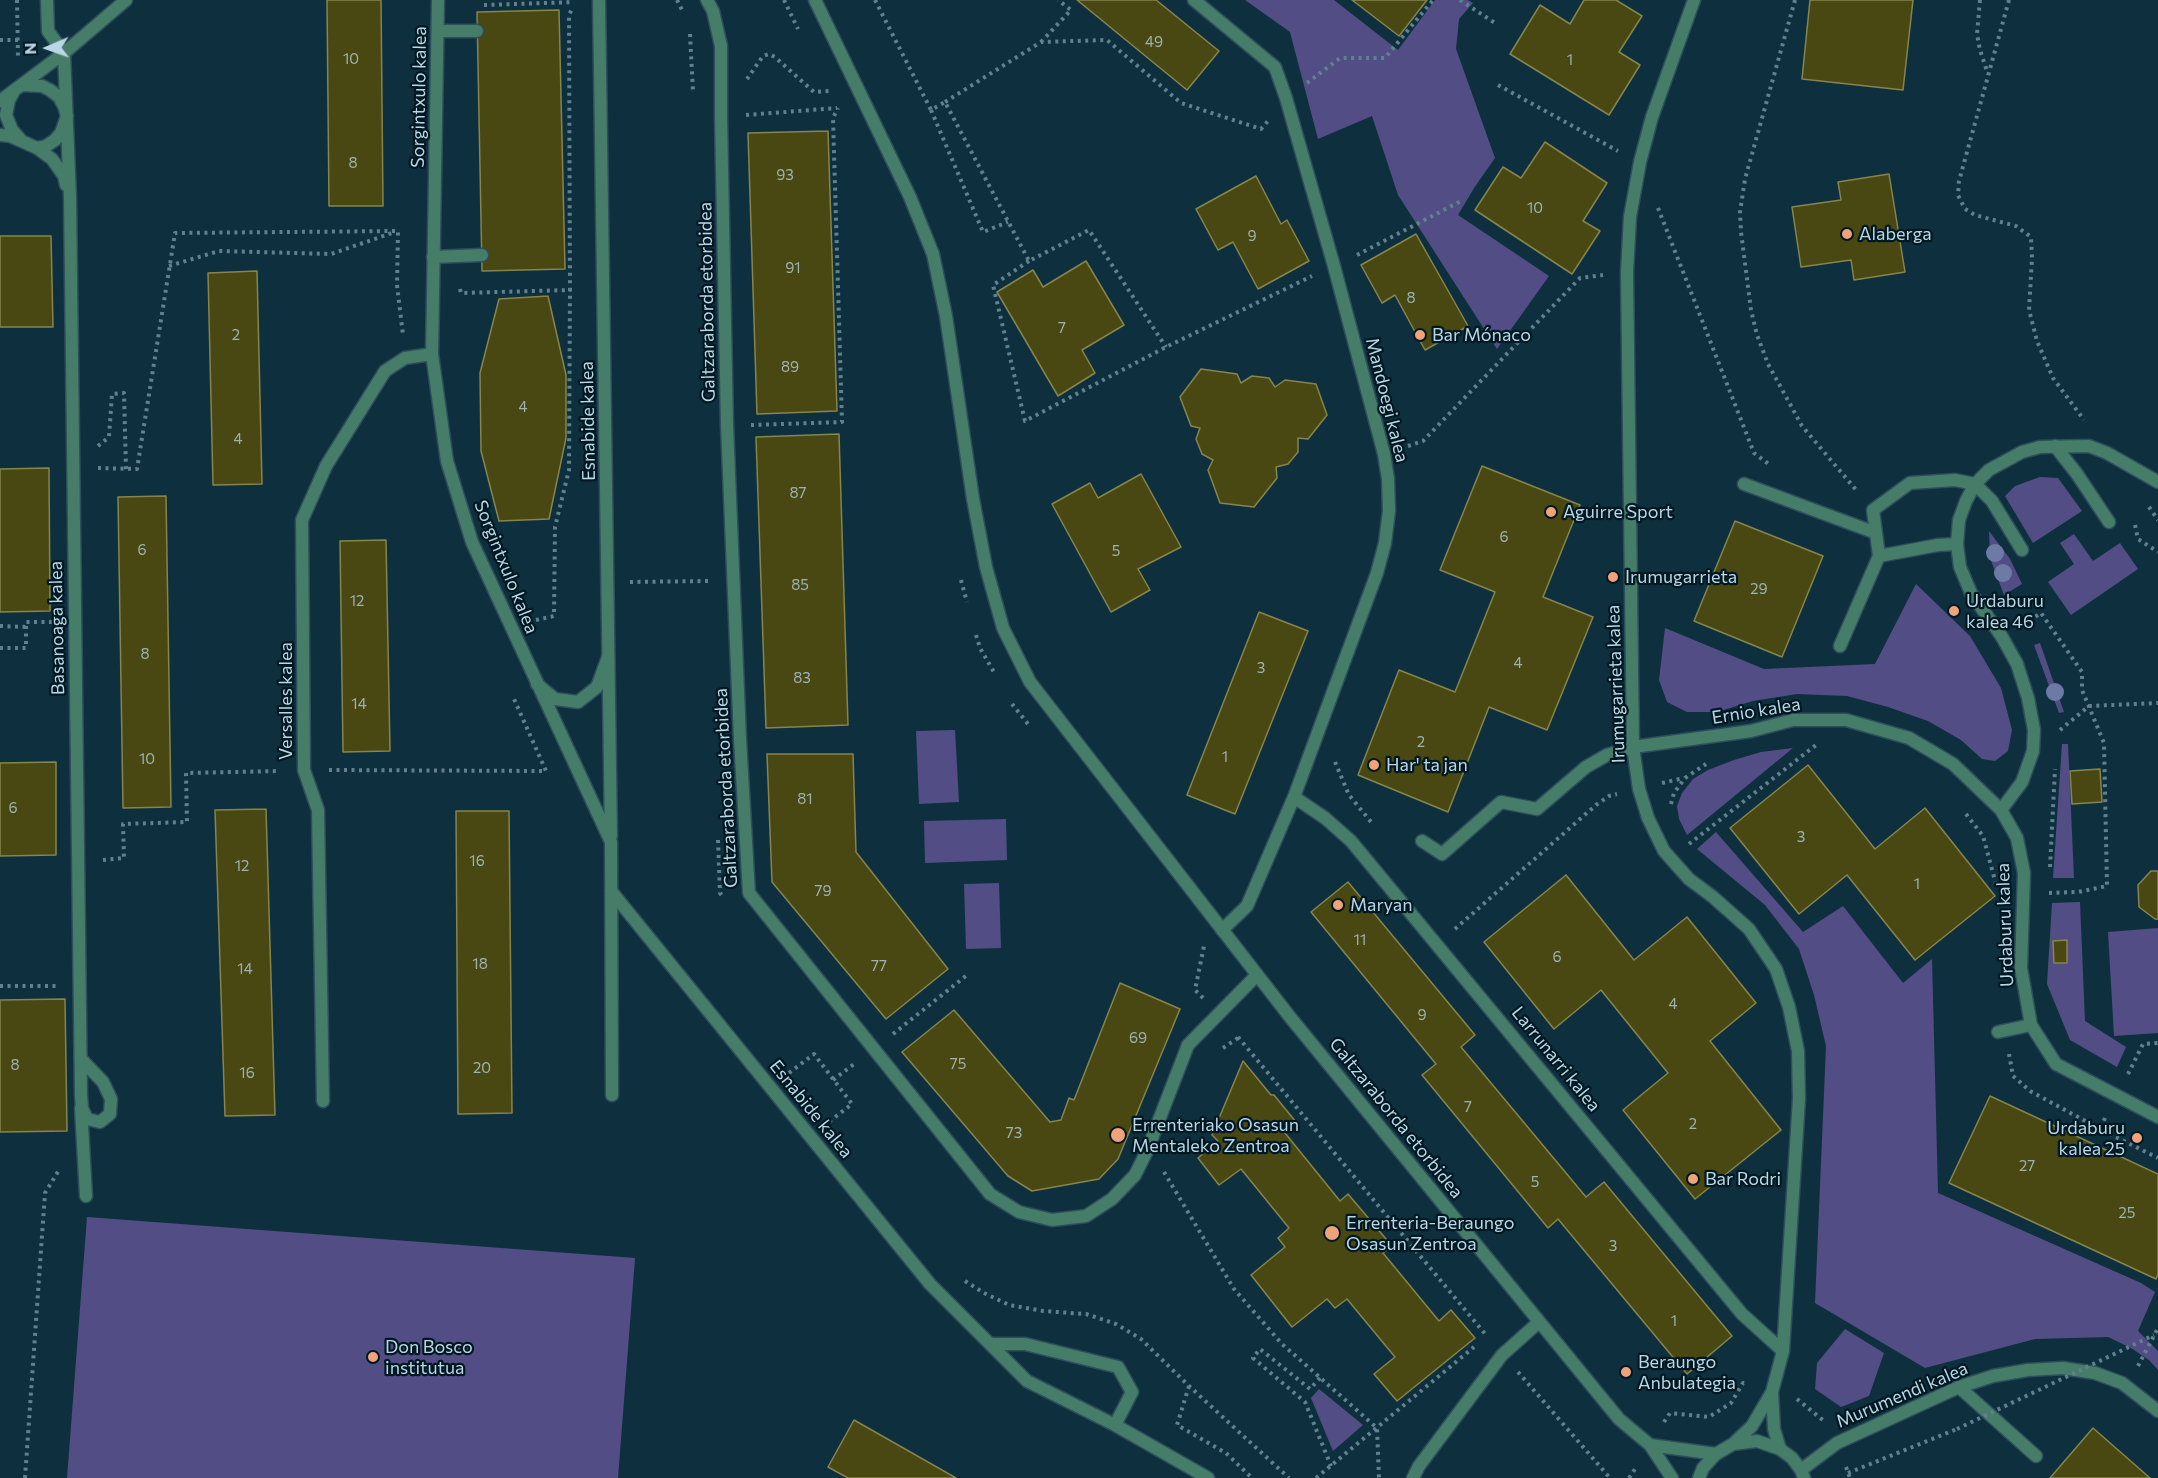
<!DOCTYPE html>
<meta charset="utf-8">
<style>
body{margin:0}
#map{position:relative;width:2158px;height:1478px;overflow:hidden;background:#0e303e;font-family:Commissioner,sans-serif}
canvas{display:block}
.north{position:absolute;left:18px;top:18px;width:60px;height:60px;-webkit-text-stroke:4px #001822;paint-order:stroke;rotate:268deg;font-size:16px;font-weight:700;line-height:24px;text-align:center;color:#b9d7e6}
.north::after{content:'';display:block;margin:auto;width:21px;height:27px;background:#b9d7e6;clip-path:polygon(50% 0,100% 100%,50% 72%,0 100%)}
</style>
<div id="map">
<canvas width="2158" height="1478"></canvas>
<div class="north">N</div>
</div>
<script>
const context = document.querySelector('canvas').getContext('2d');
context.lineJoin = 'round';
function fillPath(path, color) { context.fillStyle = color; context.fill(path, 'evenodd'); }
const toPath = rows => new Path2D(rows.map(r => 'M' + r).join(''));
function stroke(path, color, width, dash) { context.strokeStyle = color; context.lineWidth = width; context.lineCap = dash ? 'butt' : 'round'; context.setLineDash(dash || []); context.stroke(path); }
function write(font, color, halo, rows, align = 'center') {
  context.font = font + ' Commissioner,sans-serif'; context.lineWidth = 4.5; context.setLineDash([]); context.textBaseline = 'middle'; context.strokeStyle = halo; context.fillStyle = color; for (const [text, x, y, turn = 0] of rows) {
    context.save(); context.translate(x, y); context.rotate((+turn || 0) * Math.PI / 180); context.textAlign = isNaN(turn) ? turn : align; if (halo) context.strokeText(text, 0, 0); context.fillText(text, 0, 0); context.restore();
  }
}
const green = toPath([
 [1245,0,1334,0,1398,50,1435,0,1468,0,1473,3,1459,19,1456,49,1495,158,1474,188,1458,215,1549,276,1497,349,1398,195,1372,116,1318,139,1290,32],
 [2040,477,2058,478,2082,511,2033,543,2005,496,2015,486],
 [1989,531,2010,559,2022,584,2004,595,1990,558],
 [2074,534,2093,561,2120,543,2138,569,2071,615,2048,582,2074,564,2060,543],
 [1916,584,1970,636,2001,688,2012,730,2008,751,1995,761,1982,759,1961,740,1928,721,1888,707,1847,696,1797,694,1753,701,1717,712,1687,712,1667,702,1659,680,1665,628,1764,669,1875,664],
 [2040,643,2064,712,2059,713,2034,645],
 [955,730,959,802,919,804,916,731],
 [2062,744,2068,744,2074,878,2053,878],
 [1793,748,1687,835,1679,819,1677,806,1682,793,1693,779,1708,770,1734,760,1761,752],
 [1006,819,1007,860,925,863,924,821],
 [1716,832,1803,932,1843,906,1903,983,1932,959,1938,1193,2141,1283,2155,1292,2138,1331,2158,1351,2158,1370,2149,1360,2131,1348,2108,1337,2035,1339,1925,1368,1815,1303,1826,1046,1814,995,1799,949,1765,905,1697,849],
 [999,883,1001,948,966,949,964,884],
 [2080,902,2085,1021,2126,1047,2117,1067,2070,1040,2047,984,2052,903],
 [2158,928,2158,1033,2114,1036,2108,932],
 [87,1217,635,1258,618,1478,67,1478],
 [1845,1329,1884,1353,1869,1396,1841,1407,1815,1389,1817,1363],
 [1319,1389,1363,1425,1333,1451,1311,1398]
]);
const building = toPath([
 [327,0,381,0,383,206,329,206,327,0],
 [1077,0,1156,0,1219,51,1187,90,1077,0],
 [1352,0,1427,0,1399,36,1352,0],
 [1584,0,1616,0,1642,16,1619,52,1640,65,1609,115,1510,54,1540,5,1570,24,1584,0],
 [1810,0,1913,0,1903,90,1802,79,1810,0],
 [559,10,565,269,482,271,477,12,559,10],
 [828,131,837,411,757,414,748,133,828,131],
 [1545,142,1607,183,1583,221,1600,231,1572,274,1475,210,1503,167,1521,178,1545,142],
 [1889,174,1905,272,1854,280,1851,260,1801,267,1792,207,1841,200,1838,182,1889,174],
 [1256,176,1281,224,1287,220,1309,261,1258,289,1233,242,1218,250,1196,209,1256,176],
 [1416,234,1468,326,1425,350,1395,295,1382,303,1361,265,1416,234],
 [0,236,51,236,53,327,0,327,0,236],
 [1086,261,1124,325,1082,350,1095,373,1058,396,997,292,1033,270,1043,287,1086,261],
 [257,271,262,484,213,485,208,273,257,271],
 [548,296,566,375,566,438,549,519,499,521,481,451,480,373,499,299,548,296],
 [1201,369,1237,374,1241,383,1252,376,1269,378,1275,387,1285,380,1316,384,1327,415,1308,439,1298,438,1298,452,1288,464,1276,467,1277,478,1254,507,1220,503,1208,470,1213,460,1202,454,1196,439,1200,428,1191,426,1180,397,1201,369],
 [839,434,848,725,766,728,756,437,839,434],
 [1482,466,1580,505,1543,597,1593,617,1547,730,1489,707,1448,812,1358,775,1399,670,1455,692,1495,592,1440,570,1482,466],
 [49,468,50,611,0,612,0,469,49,468],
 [1141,474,1181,547,1138,569,1150,590,1111,612,1052,504,1090,483,1098,498,1141,474],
 [166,496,171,807,123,808,118,497,166,496],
 [1735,521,1823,556,1782,657,1694,621,1735,521],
 [386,540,390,751,343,752,340,541,386,540],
 [1259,612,1308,631,1235,814,1187,795,1259,612],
 [767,754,853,754,856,852,948,969,886,1019,772,882,767,754],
 [56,762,56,855,0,856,0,763,56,762],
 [1808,765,1875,849,1925,808,1995,896,1915,960,1847,875,1799,914,1730,828,1808,765],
 [2100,769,2102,802,2072,804,2070,771,2100,769],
 [266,809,275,1115,225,1116,215,810,266,809],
 [456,811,509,811,512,1113,458,1114,456,811],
 [2151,871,2158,871,2158,919,2155,919,2139,907,2138,885,2151,871],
 [1566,875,1634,960,1687,917,1756,1003,1710,1041,1781,1130,1695,1199,1623,1110,1668,1073,1601,990,1554,1029,1484,942,1566,875],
 [1348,882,1475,1035,1461,1047,1586,1197,1604,1182,1732,1336,1687,1374,1558,1219,1548,1228,1422,1075,1436,1064,1311,912,1348,882],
 [2067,940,2067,963,2054,963,2053,941,2067,940],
 [1120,983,1180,1009,1118,1159,1099,1179,1032,1191,1008,1176,902,1052,954,1010,1050,1122,1061,1120,1069,1098,1074,1100,1120,983],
 [65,999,67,1131,0,1132,0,1000,65,999],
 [1243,1061,1271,1095,1274,1095,1296,1122,1285,1133,1340,1201,1348,1194,1392,1246,1383,1253,1439,1321,1451,1310,1475,1338,1397,1401,1374,1374,1395,1357,1347,1299,1335,1308,1327,1299,1292,1327,1251,1275,1285,1247,1278,1238,1289,1228,1241,1169,1219,1185,1198,1158,1218,1141,1212,1135,1243,1061],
 [1990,1096,2158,1174,2158,1274,2156,1279,1949,1183,1990,1096],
 [854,1420,956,1478,848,1478,828,1467,854,1420],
 [2093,1428,2150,1478,2050,1478,2093,1428]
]);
const path = toPath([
 [17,0,18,58],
 [677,0,682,10],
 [784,0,798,29],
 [875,0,931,110,945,102,1029,261,1089,230,1166,347],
 [1460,0,1495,23],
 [1795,0,1745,179,1740,212,1741,232,1751,310,1757,335,1768,364,1802,426,1857,491],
 [1980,0,1977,34,1980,50,1988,74],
 [2009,0,1959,181,1958,195,1965,209,1975,215,2016,226,2031,237,2032,258,2029,310,2037,341,2053,378,2084,420],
 [484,5,574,2],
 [690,34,693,92],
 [0,40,18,40],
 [1041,42,1071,10,1058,0],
 [747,79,763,56,769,54,775,57,814,92,829,91,831,94],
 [1307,83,1340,58,1385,58,1433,0],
 [1498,85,1618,151],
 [945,102,1041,42,1107,40,1181,103,1261,129,1268,121],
 [931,110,983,232,1008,222],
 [746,115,837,108],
 [1658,208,1754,453,1770,465],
 [1357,255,1463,200],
 [1029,261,993,285,1025,421,1166,347,1312,276],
 [169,266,219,251,331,254,392,233],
 [460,289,461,293,570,290,569,15,573,7],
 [751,425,842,422,833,118,838,108],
 [98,446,109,437,112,394,124,393,126,470],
 [1408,446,1423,441,1580,278,1603,275],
 [98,468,137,469,175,233,398,231,397,285,403,335],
 [2149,507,2158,520],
 [2135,525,2138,539,2158,552],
 [961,580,967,602],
 [630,582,709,581],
 [536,620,554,616,555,527,569,470,570,290],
 [2023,625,2041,613,2082,672,2082,690,2104,743,2107,886,2078,892,2048,893],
 [0,626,26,627],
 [976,635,980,648,995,674],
 [0,648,26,648,26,622,52,622],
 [1012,704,1028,724],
 [2060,730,2089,706,2158,703],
 [1335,762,1349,795,1371,822],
 [329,770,546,771,514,699],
 [1662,783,1684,778],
 [1671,804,1674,793,1685,778,1706,764],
 [1966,814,1983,836,1997,888],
 [718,840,720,893,723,897],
 [1689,844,1816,745],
 [103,860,124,858,123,824,187,822,186,773,280,771],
 [2050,867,2055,769],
 [1455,929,1596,805,1609,796,1617,794],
 [0,986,56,986],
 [1203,998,1195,990,1204,946],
 [893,1034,967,975],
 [1238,1037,1486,1335],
 [1223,1048,1238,1038],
 [2009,1054,2013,1076,2030,1091,2100,1129],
 [789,1073,814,1054,852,1104,830,1121],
 [2128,1074,2143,1044,2158,1043],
 [833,1080,854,1064],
 [2105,1118,2100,1129,2158,1158],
 [1164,1172,1234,1289,1282,1344,1377,1428,1379,1478],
 [965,1281,984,1293,1009,1305,1043,1311,1086,1314,1116,1324,1141,1339,1189,1386,1289,1478],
 [2138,1366,2158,1328],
 [1518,1372,1610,1478],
 [1320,1378,1310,1389,1260,1349,1253,1358,1305,1402,1331,1466],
 [1189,1386,1177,1425,1226,1453,1252,1478],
 [1797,1399,1824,1421],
 [1664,1422,1670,1413,1709,1417,1731,1403,1743,1383,1747,1384],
 [1846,1467,1850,1478],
 [1848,1473,1957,1429],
 [25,1478,45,1193,59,1170],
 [1316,1478,1474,1347],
 [1629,1478,1635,1469]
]);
const lane = toPath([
 [47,0,48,31,64,53],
 [439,31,477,31],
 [433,257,482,255],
 [2055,446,2077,474,2109,522],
 [1744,484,1876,533],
 [1957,544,1938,545,1879,556,1873,510,1910,483,1955,480,1975,484,1992,501,2022,550],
 [1840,646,1879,556],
 [537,684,555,699,578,702,597,687,608,657],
 [1422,841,1442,854,1501,802,1537,809,1586,767,1607,755,1633,747],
 [1998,1032,2031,1025],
 [81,1108,86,1196],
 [1959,1387,2036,1456],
 [1413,1478,1419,1466,1502,1355,1539,1322]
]);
const street = toPath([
 [438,0,432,354,447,461,472,542,611,842,612,1095],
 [599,0,611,836],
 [707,0,713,11,721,46,721,117,727,425,740,739,749,893,990,1194,1019,1212,1052,1220,1086,1216,1112,1199,1135,1175,1147,1151,1188,1045,1257,975],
 [815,0,910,197,933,254,946,316,973,499,986,567,1003,628,1030,682,1290,1017,1619,1419,1650,1445,1672,1478],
 [1194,0,1275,67,1286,98,1334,266,1384,454,1388,479,1389,511,1385,543,1377,573,1294,797,1247,906,1222,930],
 [1694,0,1652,117,1640,162,1630,217,1627,272,1633,747,1639,789,1648,818,1664,851,1689,879,1713,897,1749,929,1776,969,1789,1007,1798,1051,1799,1099,1783,1351,1772,1392,1752,1426,1733,1444],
 [64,53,70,197,81,1095,82,1108,87,1119,100,1122,110,1114,111,1099,103,1082,81,1059],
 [23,85,42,86,50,90,59,97,64,106,67,116,61,133,55,140,46,146,37,148],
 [13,93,9,100,6,115,12,130,20,139],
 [0,101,64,53,126,0],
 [0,135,10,136,37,148,52,159,64,176,66,185],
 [1633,747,1751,731,1793,720,1846,720,1909,738,1953,764,2001,810,2017,838,2024,873,2021,968,2031,1025,2056,1064,2158,1117],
 [1294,797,1325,818,1351,841,1742,1314,1783,1351],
 [2001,810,2022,782,2033,751,2034,730,2028,698,2017,664,2002,637,1971,593,1960,567,1957,544,1959,520,1966,501,1975,484,1989,470,2022,452,2040,447,2089,446,2107,453,2158,482],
 [611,891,930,1284,1027,1381,1115,1425,1132,1392,1118,1367,1025,1344,990,1344],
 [323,1101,318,810,304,770,302,520,326,466,385,371,405,358,432,354],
 [1772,1392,1774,1429,1780,1449],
 [1115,1425,1208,1478],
 [1650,1445,1716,1454],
 [1801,1470,1837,1443,1959,1387,1993,1376,2028,1370,2063,1368,2095,1373,2122,1383,2158,1411],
 [1699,1478,1703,1468,1716,1454,1733,1444,1757,1441,1780,1449,1792,1458,1801,1470,1804,1478]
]);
const pathBridge = toPath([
 [1957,1429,2154,1335]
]);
const trees = [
 [1995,553],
 [2003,573],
 [2055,692]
];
const markers = [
 [1847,234,6,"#f0a27a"],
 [1420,335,6,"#f0a27a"],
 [1551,512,6,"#f0a27a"],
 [1613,577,6,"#f0a27a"],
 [1954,611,6,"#f0a27a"],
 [1374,765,6,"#f0a27a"],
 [1338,905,6,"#f0a27a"],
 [1118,1135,8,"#f0a27a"],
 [2137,1138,6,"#f0a27a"],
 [1693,1179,6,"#f0a27a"],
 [1332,1233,8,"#f0a27a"],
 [373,1357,6,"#f0a27a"],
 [1626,1372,6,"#f0a27a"]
];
const numberNames = [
 ["49",1154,42],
 ["10",351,59],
 ["1",1570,60],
 ["8",353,163],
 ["93",785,175],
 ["10",1535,208],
 ["9",1252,236],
 ["91",793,268],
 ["8",1411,298],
 ["7",1062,328],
 ["2",236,335],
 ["89",790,367],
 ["4",523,407],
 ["4",238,439],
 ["87",798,493],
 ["6",1504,537],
 ["6",142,550],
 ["5",1116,551],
 ["85",800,585],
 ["29",1759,589],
 ["12",357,601],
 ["8",145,654],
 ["4",1518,663],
 ["3",1261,668],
 ["83",802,678],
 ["14",359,704],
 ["2",1421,742],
 ["1",1225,757],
 ["10",147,759],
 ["81",805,799],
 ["6",13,808],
 ["3",1801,837],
 ["16",477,861],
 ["12",242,866],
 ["1",1917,884],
 ["79",823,891],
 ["11",1360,940],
 ["6",1557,957],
 ["18",480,964],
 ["77",879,966],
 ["14",245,969],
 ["4",1673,1004],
 ["9",1422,1015],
 ["69",1138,1038],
 ["75",958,1064],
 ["8",15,1065],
 ["20",482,1068],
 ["16",247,1073],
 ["7",1468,1107],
 ["2",1693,1124],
 ["73",1014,1133],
 ["27",2027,1166],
 ["5",1535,1182],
 ["25",2127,1213],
 ["3",1613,1246],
 ["1",1674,1321]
];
const streetNames = [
 ["Sorgintxulo kalea",419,97,-89],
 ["Galtzaraborda etorbidea",707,302,-91],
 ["Mandoegi kalea",1387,400,76],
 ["Esnabide kalea",588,421,-91],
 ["Sorgintxulo kalea",506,567,68],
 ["Basanoaga kalea",57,628,-91],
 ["Irumugarrieta kalea",1616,684,-92],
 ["Versalles kalea",286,701,-90],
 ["Ernio kalea",1756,711,-9],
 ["Galtzaraborda etorbidea",726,788,-93],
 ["Urdaburu kalea",2005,925,-92],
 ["Larrunarri kalea",1556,1059,51],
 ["Esnabide kalea",811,1109,51],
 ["Galtzaraborda etorbidea",1396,1118,51],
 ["Murumendi kalea",1902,1395,-23]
];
const poiNames = [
 ["Alaberga",1859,234],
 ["Bar Mónaco",1432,335],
 ["Aguirre Sport",1563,512],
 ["Irumugarrieta",1625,577],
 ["Urdaburu",1966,601],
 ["kalea 46",1966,622],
 ["Har' ta jan",1386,765],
 ["Maryan",1350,905],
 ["Errenteriako Osasun",1132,1125],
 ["Mentaleko Zentroa",1132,1146],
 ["Urdaburu",2125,1128,"right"],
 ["kalea 25",2125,1149,"right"],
 ["Bar Rodri",1705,1179],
 ["Errenteria-Beraungo",1346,1223],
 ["Osasun Zentroa",1346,1244],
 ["Don Bosco",385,1347],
 ["institutua",385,1368],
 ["Beraungo",1638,1362],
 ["Anbulategia",1638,1383]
];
fillPath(green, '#534d85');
fillPath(building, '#494712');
stroke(building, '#87854e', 1.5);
stroke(lane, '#2d4e5c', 15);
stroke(street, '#2d4e5c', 15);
stroke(path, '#61818f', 4, [3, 4.5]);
stroke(lane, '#467d68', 12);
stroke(street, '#467d68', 12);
stroke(pathBridge, '#61818f', 4, [3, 4.5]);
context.fillStyle = '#6d7aa5';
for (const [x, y] of trees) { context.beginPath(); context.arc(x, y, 9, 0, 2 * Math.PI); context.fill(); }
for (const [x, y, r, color] of markers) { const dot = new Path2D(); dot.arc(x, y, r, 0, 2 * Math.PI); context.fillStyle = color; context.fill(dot); stroke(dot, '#001822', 2); }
write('15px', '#9db3b1', null, numberNames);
write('18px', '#b9d7e6', '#001822', streetNames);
write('18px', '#b9d7e6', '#001822', poiNames, 'left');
</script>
